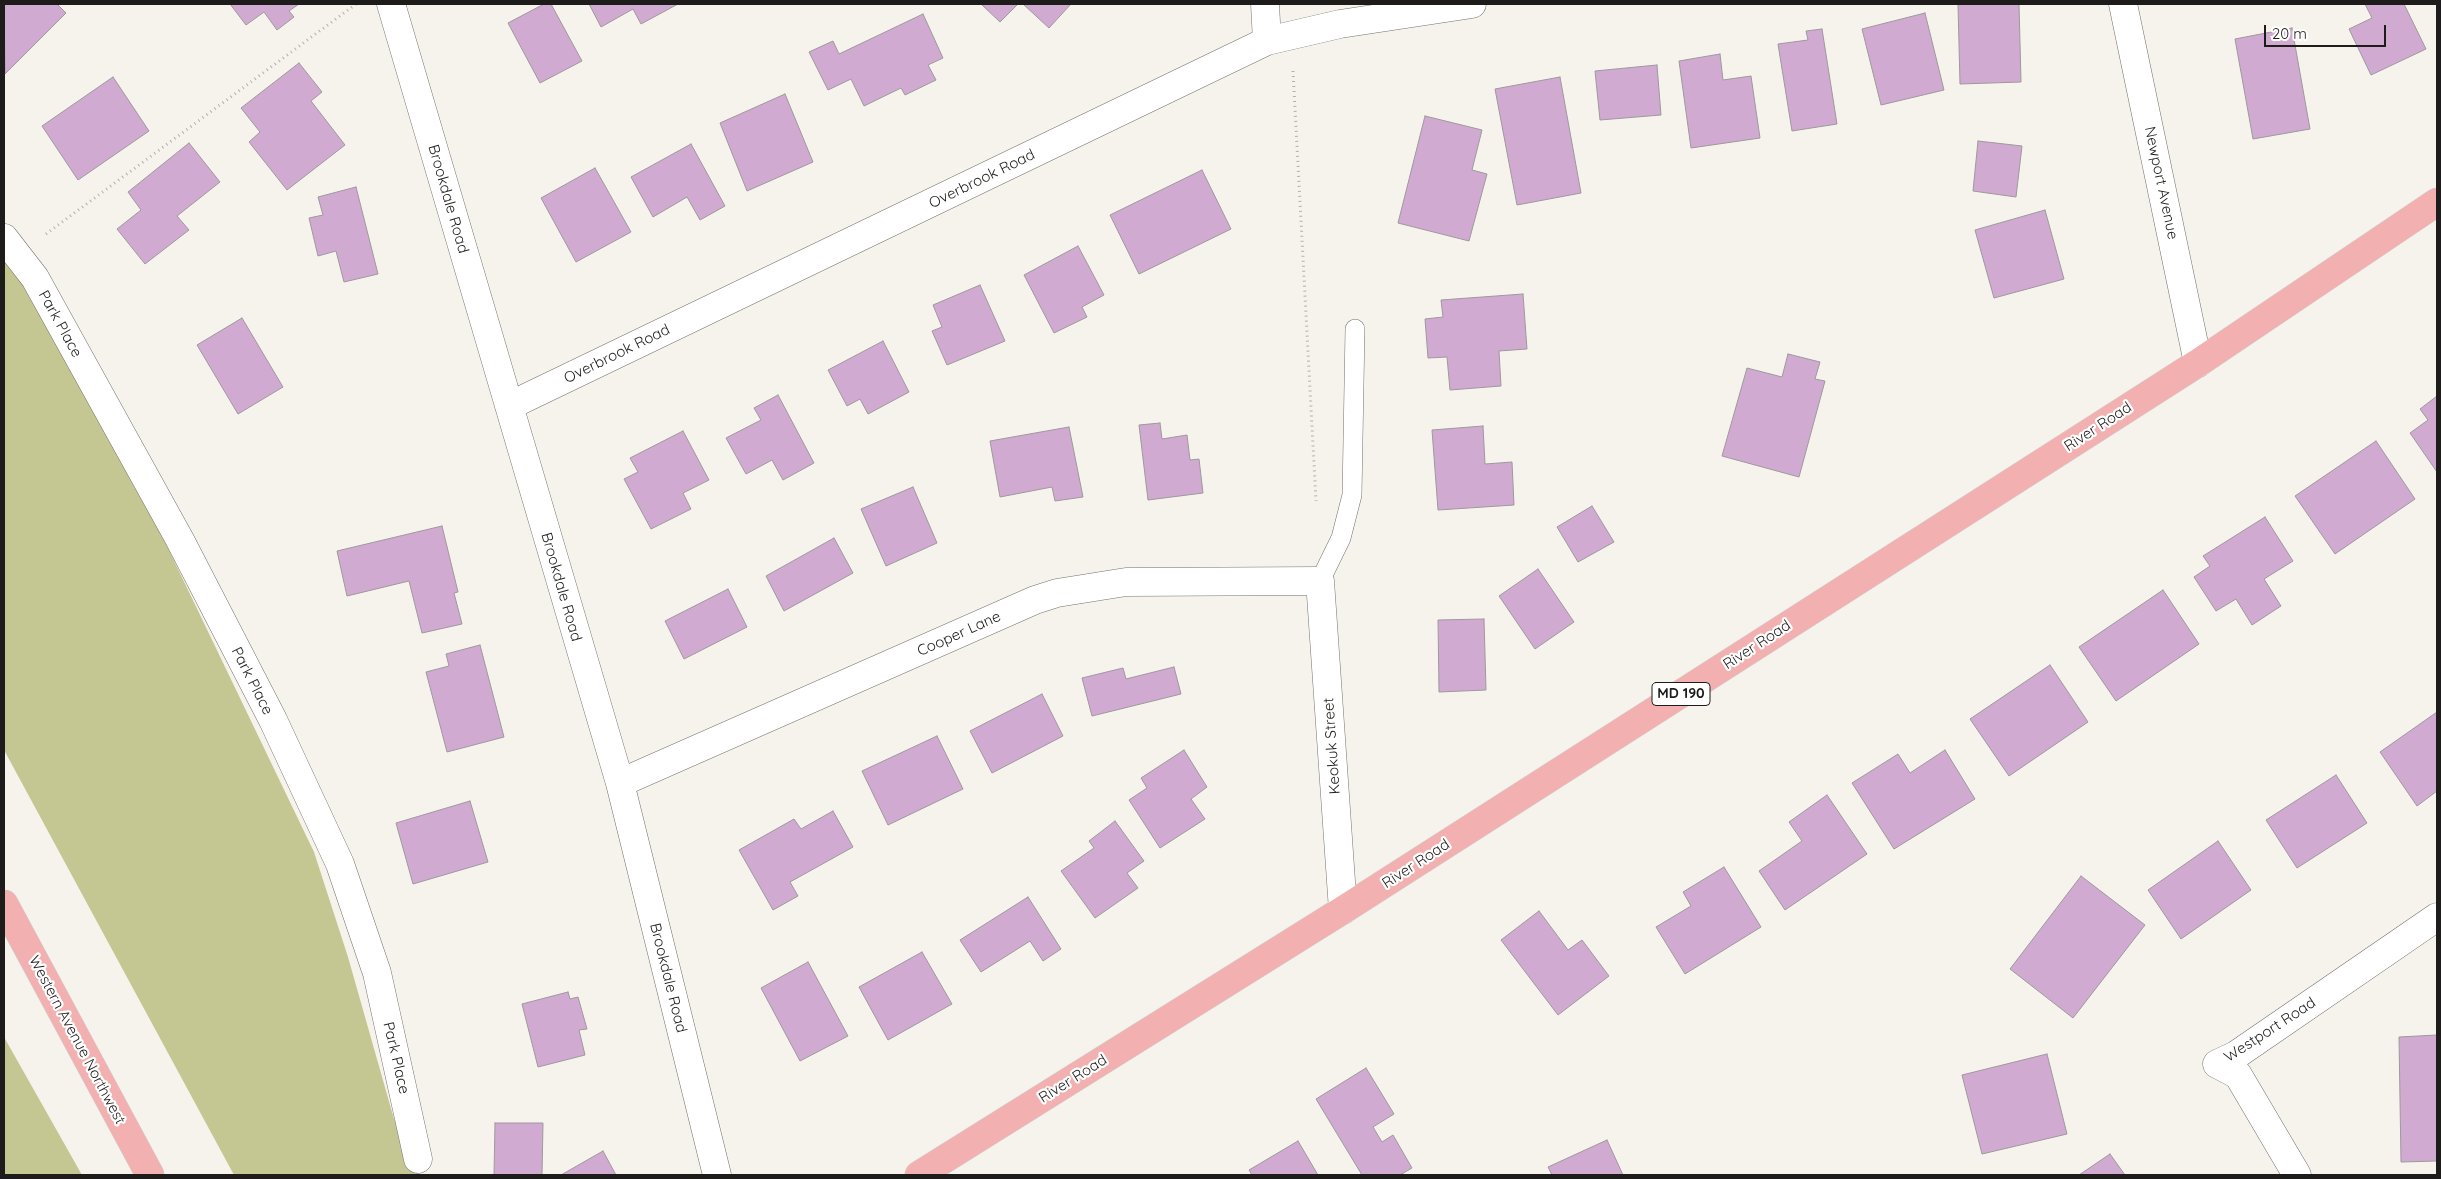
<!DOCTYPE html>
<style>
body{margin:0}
#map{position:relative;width:2441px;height:1179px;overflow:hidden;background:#f6f3ed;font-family:Quicksand,sans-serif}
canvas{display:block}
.frame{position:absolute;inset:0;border:5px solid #1d1c1a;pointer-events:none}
.scale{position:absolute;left:2264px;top:25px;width:122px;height:22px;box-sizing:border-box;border:2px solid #1d1c1a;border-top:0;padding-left:6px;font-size:15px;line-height:18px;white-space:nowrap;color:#1d1c1a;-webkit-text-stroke:4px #fff;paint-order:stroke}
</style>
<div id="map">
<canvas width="2441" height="1179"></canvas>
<div class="frame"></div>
<div class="scale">20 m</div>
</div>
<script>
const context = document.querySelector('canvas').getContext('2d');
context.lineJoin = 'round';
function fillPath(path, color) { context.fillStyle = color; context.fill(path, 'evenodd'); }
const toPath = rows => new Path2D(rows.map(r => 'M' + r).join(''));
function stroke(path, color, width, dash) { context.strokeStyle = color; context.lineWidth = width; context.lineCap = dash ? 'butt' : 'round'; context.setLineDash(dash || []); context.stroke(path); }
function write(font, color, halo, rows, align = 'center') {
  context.font = font + ' Quicksand,sans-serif'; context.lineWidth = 4.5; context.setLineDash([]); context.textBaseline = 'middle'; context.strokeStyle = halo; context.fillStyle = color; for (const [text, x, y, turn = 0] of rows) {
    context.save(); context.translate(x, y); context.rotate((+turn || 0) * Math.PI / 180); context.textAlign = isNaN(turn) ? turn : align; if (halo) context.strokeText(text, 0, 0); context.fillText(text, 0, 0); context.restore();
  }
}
const forest = toPath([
 [4,259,24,279,152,515,314,852,348,957,394,1119,419,1175,234,1175,4,750],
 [4,1037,82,1175,4,1175]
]);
const building = toPath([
 [4,4,57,4,66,13,5,74,4,4],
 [230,4,299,4,289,11,294,17,277,30,264,12,246,25,230,4],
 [544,4,551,4,582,61,540,83,508,23,544,4],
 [589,4,678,4,641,24,633,9,601,27,589,4],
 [981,4,1018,4,1000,22,981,4],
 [1023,4,1071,4,1049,28,1023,4],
 [1958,4,2019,4,2021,82,1960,84,1958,4],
 [2365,4,2404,4,2426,49,2371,75,2349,29,2372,18,2365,4],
 [1925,13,1944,90,1881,105,1862,29,1925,13],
 [923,14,943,58,928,65,936,80,905,95,901,88,864,106,851,79,828,90,809,52,833,41,839,54,923,14],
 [2292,28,2310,129,2253,139,2235,39,2292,28],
 [1822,29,1837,124,1792,131,1778,44,1808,40,1806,31,1822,29],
 [1720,54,1723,80,1751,76,1760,138,1691,148,1679,61,1720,54],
 [299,63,322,92,311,101,345,145,287,190,249,142,260,132,241,108,299,63],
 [1657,65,1661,115,1600,120,1595,71,1657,65],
 [113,77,149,131,78,180,42,126,113,77],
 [1560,77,1581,193,1517,205,1495,89,1560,77],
 [785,94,813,162,747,191,720,123,785,94],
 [1425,116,1482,130,1472,170,1487,174,1469,241,1398,223,1425,116],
 [1978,141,2022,146,2016,197,1973,191,1978,141],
 [189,143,220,182,177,216,189,230,145,264,117,229,141,210,128,192,189,143],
 [691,144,725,206,700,220,687,197,653,217,631,177,691,144],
 [595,168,631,232,576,262,541,198,595,168],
 [1202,170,1231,229,1139,274,1110,215,1202,170],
 [356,187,378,274,344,282,336,251,318,256,309,218,323,215,318,197,356,187],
 [2045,210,2064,279,1994,298,1975,230,2045,210],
 [1078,246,1104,295,1082,307,1087,317,1054,333,1024,275,1078,246],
 [980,285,1005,341,947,365,932,331,942,327,933,305,980,285],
 [1523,294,1527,349,1499,351,1501,386,1450,390,1447,357,1428,358,1425,319,1443,317,1441,300,1523,294],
 [242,318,283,387,238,414,197,345,242,318],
 [883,341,909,392,868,414,860,399,847,406,828,370,883,341],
 [1788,354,1820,362,1815,379,1825,381,1799,477,1722,456,1747,368,1782,377,1788,354],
 [778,395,814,463,783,480,772,460,746,474,726,438,761,420,754,408,778,395],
 [2437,396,2437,472,2410,433,2428,420,2420,409,2437,396],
 [1160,423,1162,439,1187,435,1190,460,1199,459,1203,493,1148,500,1139,425,1160,423],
 [1483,426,1485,464,1512,462,1514,505,1438,510,1432,430,1483,426],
 [1069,427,1083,497,1055,501,1052,487,1000,497,990,441,1069,427],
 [683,431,709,480,683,493,691,509,651,529,624,479,638,472,630,458,683,431],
 [2376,441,2415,499,2335,554,2295,496,2376,441],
 [913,487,937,543,886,566,861,509,913,487],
 [1592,506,1614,542,1578,562,1557,527,1592,506],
 [2265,517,2293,561,2264,579,2281,606,2252,625,2236,599,2216,611,2194,577,2210,566,2203,556,2265,517],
 [442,526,458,592,454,593,462,624,422,633,409,581,347,596,337,551,442,526],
 [834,538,853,573,784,611,766,576,834,538],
 [1538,569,1574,622,1535,649,1499,596,1538,569],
 [728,589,747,627,684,659,665,621,728,589],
 [2163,590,2199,644,2116,701,2079,647,2163,590],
 [1484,619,1486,690,1439,692,1438,620,1484,619],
 [480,645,504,737,447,752,426,672,449,666,446,654,480,645],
 [2050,665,2088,722,2009,776,1970,719,2050,665],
 [1174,667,1181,694,1092,716,1082,678,1123,668,1126,679,1174,667],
 [1042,694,1063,736,992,773,970,731,1042,694],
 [2437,712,2437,791,2417,806,2380,752,2437,712],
 [937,736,963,789,888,825,862,771,937,736],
 [1184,750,1207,787,1191,799,1205,819,1160,848,1129,800,1147,788,1141,778,1184,750],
 [1945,750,1975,799,1894,849,1852,783,1898,754,1910,773,1945,750],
 [2336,775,2367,823,2297,868,2266,820,2336,775],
 [1827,795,1867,854,1785,910,1759,871,1802,841,1789,822,1827,795],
 [470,801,488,862,413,884,396,823,470,801],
 [833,811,853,847,790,882,798,896,773,910,739,850,794,819,801,829,833,811],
 [1115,821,1144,861,1127,873,1138,888,1095,918,1061,871,1094,848,1089,841,1115,821],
 [2218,841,2251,890,2181,939,2148,890,2218,841],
 [1724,867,1761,927,1685,974,1656,927,1691,906,1683,892,1724,867],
 [2081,876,2145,925,2073,1018,2010,969,2081,876],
 [1028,897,1061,949,1043,961,1030,941,981,972,960,940,1028,897],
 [1539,911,1568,950,1582,940,1609,976,1558,1015,1501,940,1539,911],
 [922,952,952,1004,888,1040,859,987,922,952],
 [808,962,848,1036,800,1061,761,988,808,962],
 [568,992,570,999,578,997,587,1029,579,1030,585,1055,538,1067,522,1004,568,992],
 [2437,1035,2437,1161,2401,1162,2399,1037,2437,1035],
 [2047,1054,2067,1134,1982,1154,1962,1075,2047,1054],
 [1366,1068,1394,1114,1373,1127,1382,1142,1393,1135,1412,1168,1400,1175,1362,1175,1316,1099,1366,1068],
 [495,1123,543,1123,542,1175,494,1175,495,1123],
 [1607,1140,1623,1175,1552,1175,1548,1167,1607,1140],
 [1298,1141,1318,1175,1252,1175,1249,1170,1298,1141],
 [603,1151,616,1175,561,1175,603,1151],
 [2110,1154,2125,1175,2079,1175,2110,1154]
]);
const path = toPath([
 [1293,71,1316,501],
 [46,234,356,4]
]);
const lane = toPath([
 [1320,581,1341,538,1352,495,1355,329]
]);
const street = toPath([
 [391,4,620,783,717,1175],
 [1265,4,1267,41],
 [2123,4,2198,363],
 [4,238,35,278,180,540,273,720,340,864,377,973,418,1159],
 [509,406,1267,41,1340,24,1472,4],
 [620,783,1035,600,1057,593,1126,582,1320,581,1343,910],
 [2297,1175,2238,1075,2217,1064,2236,1055,2437,917]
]);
const primary = toPath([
 [4,904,150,1175],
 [919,1175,1343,910,2198,363,2437,202]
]);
const shields = [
 [1681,694,58]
];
const shieldNames = [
 ["MD 190",1681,694]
];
const streetNames = [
 ["Overbrook Road",982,179,-26],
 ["Newport Avenue",2161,183,78],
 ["Brookdale Road",448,199,74],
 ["Park Place",60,324,61],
 ["Overbrook Road",617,354,-26],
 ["River Road",2098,427,-33],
 ["Brookdale Road",561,587,74],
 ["Cooper Lane",959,634,-24],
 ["River Road",1757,645,-33],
 ["Park Place",252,681,63],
 ["Keokuk Street",1332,746,-94],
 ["River Road",1416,864,-33],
 ["Brookdale Road",668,978,76],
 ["Westport Road",2270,1030,-33],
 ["Western Avenue Northwest",77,1040,62],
 ["Park Place",396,1058,77],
 ["River Road",1073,1079,-32]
];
fillPath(forest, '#c5c793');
fillPath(building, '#d1aad1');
stroke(building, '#9d989c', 1);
stroke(lane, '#74726d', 20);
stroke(street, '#74726d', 29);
stroke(primary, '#d2d2d1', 29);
stroke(path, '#b2afaa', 3, [1, 4]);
stroke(lane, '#fff', 19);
stroke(street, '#fff', 28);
stroke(primary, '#f2b0b0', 28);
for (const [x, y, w] of shields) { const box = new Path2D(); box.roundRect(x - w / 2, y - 11.5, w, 23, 4); context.fillStyle = '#fff'; context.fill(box); stroke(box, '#1d1c1a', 1); }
write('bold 14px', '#1d1c1a', null, shieldNames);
write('15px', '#1d1c1a', '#fff', streetNames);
</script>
